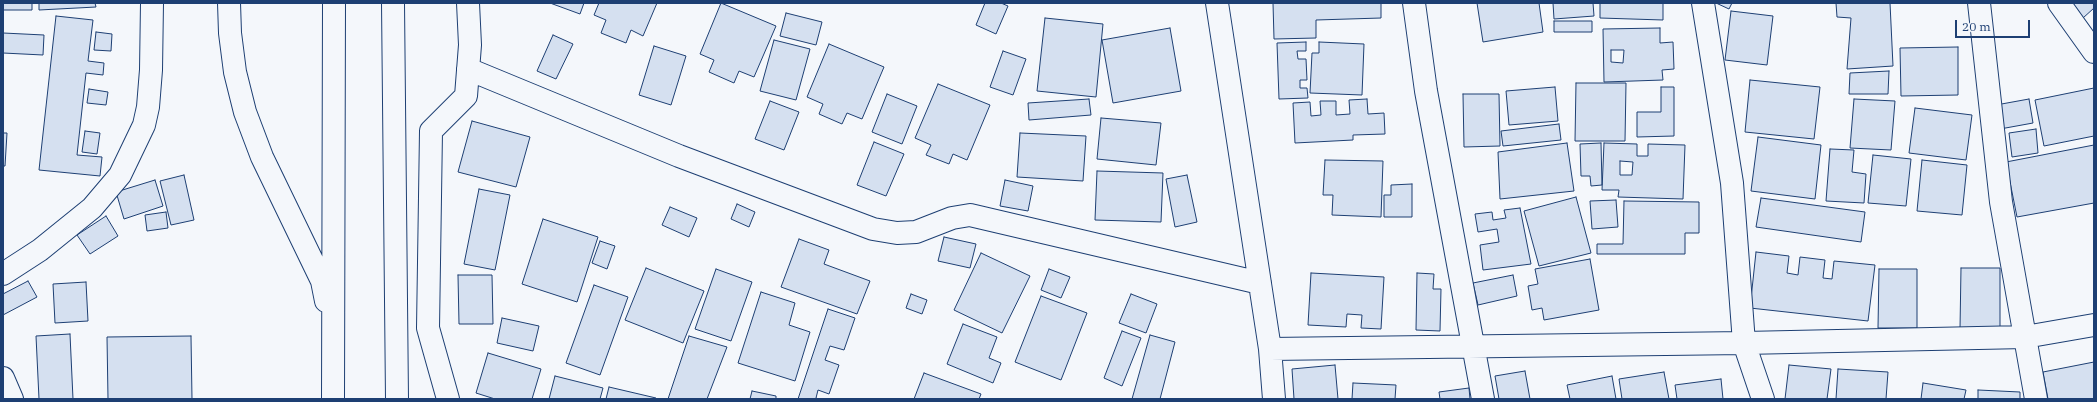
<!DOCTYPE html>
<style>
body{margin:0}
#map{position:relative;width:2097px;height:402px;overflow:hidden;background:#f4f7fb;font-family:"IBM Plex Serif",serif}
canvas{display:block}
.frame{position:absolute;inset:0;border:4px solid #1d3f73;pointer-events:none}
.scale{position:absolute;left:1955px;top:20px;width:75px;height:18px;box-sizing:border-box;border:2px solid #1d3f73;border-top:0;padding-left:5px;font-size:12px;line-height:14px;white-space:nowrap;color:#1d3f73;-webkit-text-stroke:3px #f4f7fb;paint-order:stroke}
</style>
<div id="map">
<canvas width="2097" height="402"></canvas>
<div class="frame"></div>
<div class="scale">20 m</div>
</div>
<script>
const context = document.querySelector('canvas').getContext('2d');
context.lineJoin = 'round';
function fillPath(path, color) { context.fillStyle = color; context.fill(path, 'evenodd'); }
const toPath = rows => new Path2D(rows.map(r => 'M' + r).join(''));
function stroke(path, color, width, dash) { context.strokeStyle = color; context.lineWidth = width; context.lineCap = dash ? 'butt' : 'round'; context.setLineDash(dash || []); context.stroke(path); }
const building = toPath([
 [3,3,32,3,32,10,3,10,3,3],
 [39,3,95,3,96,7,39,10,39,3],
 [550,3,584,3,580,14,550,3],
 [599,3,657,3,643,36,631,30,626,43,601,33,606,20,594,15,599,3],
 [721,3,776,26,754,77,739,71,734,83,709,72,714,60,700,54,721,3],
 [985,3,1001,3,1008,6,996,34,976,25,985,3],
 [1273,3,1381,3,1381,18,1316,20,1316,38,1274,39,1273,3],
 [1477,3,1539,3,1543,32,1483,42,1477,3],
 [1553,3,1593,3,1594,16,1554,19,1553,3],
 [1600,3,1663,3,1663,20,1600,18,1600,3],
 [1716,3,1732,3,1729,9,1716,3],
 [1836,3,1890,3,1893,66,1847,69,1851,18,1837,17,1836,3],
 [2070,3,2094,3,2094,8,2083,18,2070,3],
 [1731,11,1773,16,1767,65,1725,60,1731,11],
 [786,13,822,22,816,45,780,36,786,13],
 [56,16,93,20,88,61,104,63,103,75,86,73,77,155,102,157,100,176,39,170,56,16],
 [1045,18,1103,24,1096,97,1037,91,1045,18],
 [1554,21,1592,21,1592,32,1554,32,1554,21],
 [1170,28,1181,91,1113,103,1102,40,1170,28],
 [1660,28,1660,43,1673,42,1674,69,1662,70,1663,80,1604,82,1603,29,1660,28],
 [1611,50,1624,50,1623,63,1611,62,1611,50],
 [96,32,112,34,111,51,94,50,96,32],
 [3,33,44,35,43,55,3,53,3,33],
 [553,35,573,44,556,79,537,71,553,35],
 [774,40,810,49,796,100,760,91,774,40],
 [1306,42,1306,51,1297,51,1298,59,1306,59,1307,80,1300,80,1300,88,1307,88,1308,98,1279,99,1277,43,1306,42],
 [1319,42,1364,44,1362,95,1310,93,1312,53,1319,53,1319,42],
 [829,44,884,67,862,119,847,113,842,124,819,114,823,104,807,97,829,44],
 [654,46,686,56,671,105,639,95,654,46],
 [1958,47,1958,95,1901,96,1900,48,1958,47],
 [1003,51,1026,59,1013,95,990,87,1003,51],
 [1889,71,1888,94,1849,94,1850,73,1889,71],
 [1750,80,1820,87,1814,139,1745,132,1750,80],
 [1576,83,1626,83,1625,141,1575,141,1576,83],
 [938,84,990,105,967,160,953,154,949,164,926,155,931,145,915,138,938,84],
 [1555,87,1558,121,1509,125,1506,91,1555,87],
 [1661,87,1674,87,1674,136,1637,137,1637,112,1661,112,1661,87],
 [2094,88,2094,136,2044,146,2035,100,2094,88],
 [89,89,108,92,106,105,87,103,89,89],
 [887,94,917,106,902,144,872,132,887,94],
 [1463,94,1499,94,1500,146,1464,147,1463,94],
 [1089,99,1091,115,1029,120,1028,103,1089,99],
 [1367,99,1368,114,1384,113,1385,134,1353,135,1353,140,1295,143,1293,103,1310,102,1311,116,1321,115,1320,101,1336,101,1336,115,1350,114,1349,100,1367,99],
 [1854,99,1895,101,1891,150,1850,148,1854,99],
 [2029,99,2033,123,2000,129,1996,105,2029,99],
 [770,101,799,112,784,150,755,139,770,101],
 [1915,108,1972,115,1966,160,1909,153,1915,108],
 [1101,118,1161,123,1156,165,1097,159,1101,118],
 [472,121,530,137,516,187,458,172,472,121],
 [1559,124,1561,140,1503,146,1501,131,1559,124],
 [2036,129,2038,153,2012,157,2009,133,2036,129],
 [85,131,100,133,97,154,82,152,85,131],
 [3,133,7,133,5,166,3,166,3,133],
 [1020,133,1086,136,1083,181,1017,177,1020,133],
 [1758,137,1821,145,1815,199,1751,191,1758,137],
 [874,142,904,154,886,196,857,185,874,142],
 [1567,143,1574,191,1500,199,1498,152,1567,143],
 [1601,143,1602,185,1591,186,1590,176,1581,176,1580,144,1601,143],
 [1604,143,1637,144,1637,156,1648,156,1648,144,1685,145,1683,199,1618,197,1619,190,1602,190,1604,143],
 [1620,161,1633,162,1632,175,1620,175,1620,161],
 [2094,145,2094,203,2017,217,2006,162,2094,145],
 [1830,149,1854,150,1852,172,1866,174,1864,203,1826,201,1830,149],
 [1873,155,1911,159,1906,206,1868,203,1873,155],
 [1325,160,1383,161,1381,217,1332,215,1333,195,1323,195,1325,160],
 [1922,160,1967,165,1962,215,1917,211,1922,160],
 [1097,171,1163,173,1161,222,1095,220,1097,171],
 [184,175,194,220,171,225,160,181,184,175],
 [1187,175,1197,222,1175,227,1166,179,1187,175],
 [155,180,163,206,124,219,116,192,155,180],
 [1005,180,1033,186,1028,211,1000,206,1005,180],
 [1412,184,1412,217,1384,217,1384,195,1391,195,1391,185,1412,184],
 [479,189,510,195,495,270,464,264,479,189],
 [1576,197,1591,253,1539,266,1524,211,1576,197],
 [1761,198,1865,212,1861,242,1756,227,1761,198],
 [1616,200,1618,227,1592,229,1590,201,1616,200],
 [1624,201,1699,202,1699,233,1685,233,1685,254,1597,254,1597,244,1623,244,1624,201],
 [737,204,755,212,749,227,731,219,737,204],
 [670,207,697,218,689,237,662,225,670,207],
 [1520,208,1531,264,1483,270,1480,245,1499,242,1497,229,1478,232,1475,214,1492,212,1493,220,1506,218,1504,210,1520,208],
 [166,212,168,228,147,231,145,215,166,212],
 [106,216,118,236,90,254,77,235,106,216],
 [543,219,598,237,577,302,522,284,543,219],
 [944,237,976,244,970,268,938,261,944,237],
 [799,239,829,250,824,264,870,281,857,314,781,287,799,239],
 [600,241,615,246,607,269,592,263,600,241],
 [1756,252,1789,256,1787,273,1798,275,1800,257,1825,260,1823,278,1832,279,1834,261,1875,265,1868,321,1750,308,1756,252],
 [981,253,1030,276,1002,333,954,310,981,253],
 [1590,259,1599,310,1544,320,1542,308,1532,310,1528,286,1538,284,1535,269,1590,259],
 [646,268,704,291,683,343,625,320,646,268],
 [1961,268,2000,268,2000,329,1960,329,1961,268],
 [716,269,752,282,731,341,695,329,716,269],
 [1049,269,1070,277,1061,298,1041,290,1049,269],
 [1879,269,1917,269,1917,328,1878,328,1879,269],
 [1311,273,1384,277,1381,329,1361,328,1362,315,1347,314,1346,327,1308,325,1311,273],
 [1417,273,1434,274,1433,289,1441,289,1440,331,1416,330,1417,273],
 [458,275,492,275,493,324,459,324,458,275],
 [1513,275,1517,296,1478,305,1473,283,1513,275],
 [28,281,37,297,3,315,3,294,28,281],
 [86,282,88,321,55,323,53,284,86,282],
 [594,285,628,297,600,375,566,363,594,285],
 [761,292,795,303,789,325,810,332,795,381,738,363,761,292],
 [911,294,927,300,922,314,906,308,911,294],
 [1131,294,1157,304,1146,333,1119,323,1131,294],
 [1041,296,1087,313,1061,380,1015,362,1041,296],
 [828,309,855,318,844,350,830,346,825,360,839,365,829,394,818,390,816,398,818,399,798,399,828,309],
 [502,318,539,326,533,351,497,343,502,318],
 [963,324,997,337,989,358,1001,363,993,383,947,364,963,324],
 [1122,331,1141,338,1122,386,1104,378,1122,331],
 [70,334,73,399,39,399,36,336,70,334],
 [1150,335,1175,342,1160,399,1132,399,1150,335],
 [191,336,192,399,108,399,107,337,191,336],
 [689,336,727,347,707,399,668,399,689,336],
 [488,353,541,369,532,399,495,399,476,393,488,353],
 [2094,362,2094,399,2048,399,2043,372,2094,362],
 [1335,365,1338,399,1294,399,1292,369,1335,365],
 [1789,365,1831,369,1827,399,1785,399,1789,365],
 [1838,369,1888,372,1886,399,1836,399,1838,369],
 [1525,371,1530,399,1499,399,1495,376,1525,371],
 [1664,372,1669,399,1622,399,1619,379,1664,372],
 [924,373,981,394,979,399,914,399,924,373],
 [555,376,603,388,600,399,549,399,555,376],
 [1612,376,1616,399,1570,399,1567,385,1612,376],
 [1721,379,1723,399,1677,399,1675,385,1721,379],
 [1353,383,1396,385,1395,399,1352,399,1353,383],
 [1923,383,1966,390,1964,399,1921,399,1923,383],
 [609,387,656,398,656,399,606,399,609,387],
 [1469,388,1470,399,1440,399,1439,392,1469,388],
 [1978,390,2020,392,2020,399,1978,399,1978,390],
 [752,391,776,396,776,399,750,399,752,391]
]);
const minor = toPath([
 [1217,3,1270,349,1274,399],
 [1414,3,1426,91,1483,399],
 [1703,3,1732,183,1744,343,1763,399],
 [1979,3,2001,202,2036,399],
 [2059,3,2094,52],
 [468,69,679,156,873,229,897,233,916,232,952,218,970,215,1260,283],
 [3,274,40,250,92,208,120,175,144,125,148,107,151,70,152,3],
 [1270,349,1744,343,2025,337,2094,325],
 [3,378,12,399],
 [448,399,428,328,431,131,466,96,470,45,468,3]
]);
const highway = toPath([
 [229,3,230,33,235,72,245,112,262,157,322,281,326,301],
 [393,3,397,399],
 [333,399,334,3]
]);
fillPath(building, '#d5e0f0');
stroke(building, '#1d3f73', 1);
stroke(minor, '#1d3f73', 24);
stroke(highway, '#1d3f73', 24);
stroke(minor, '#f4f7fb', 22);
stroke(highway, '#f4f7fb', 22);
</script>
